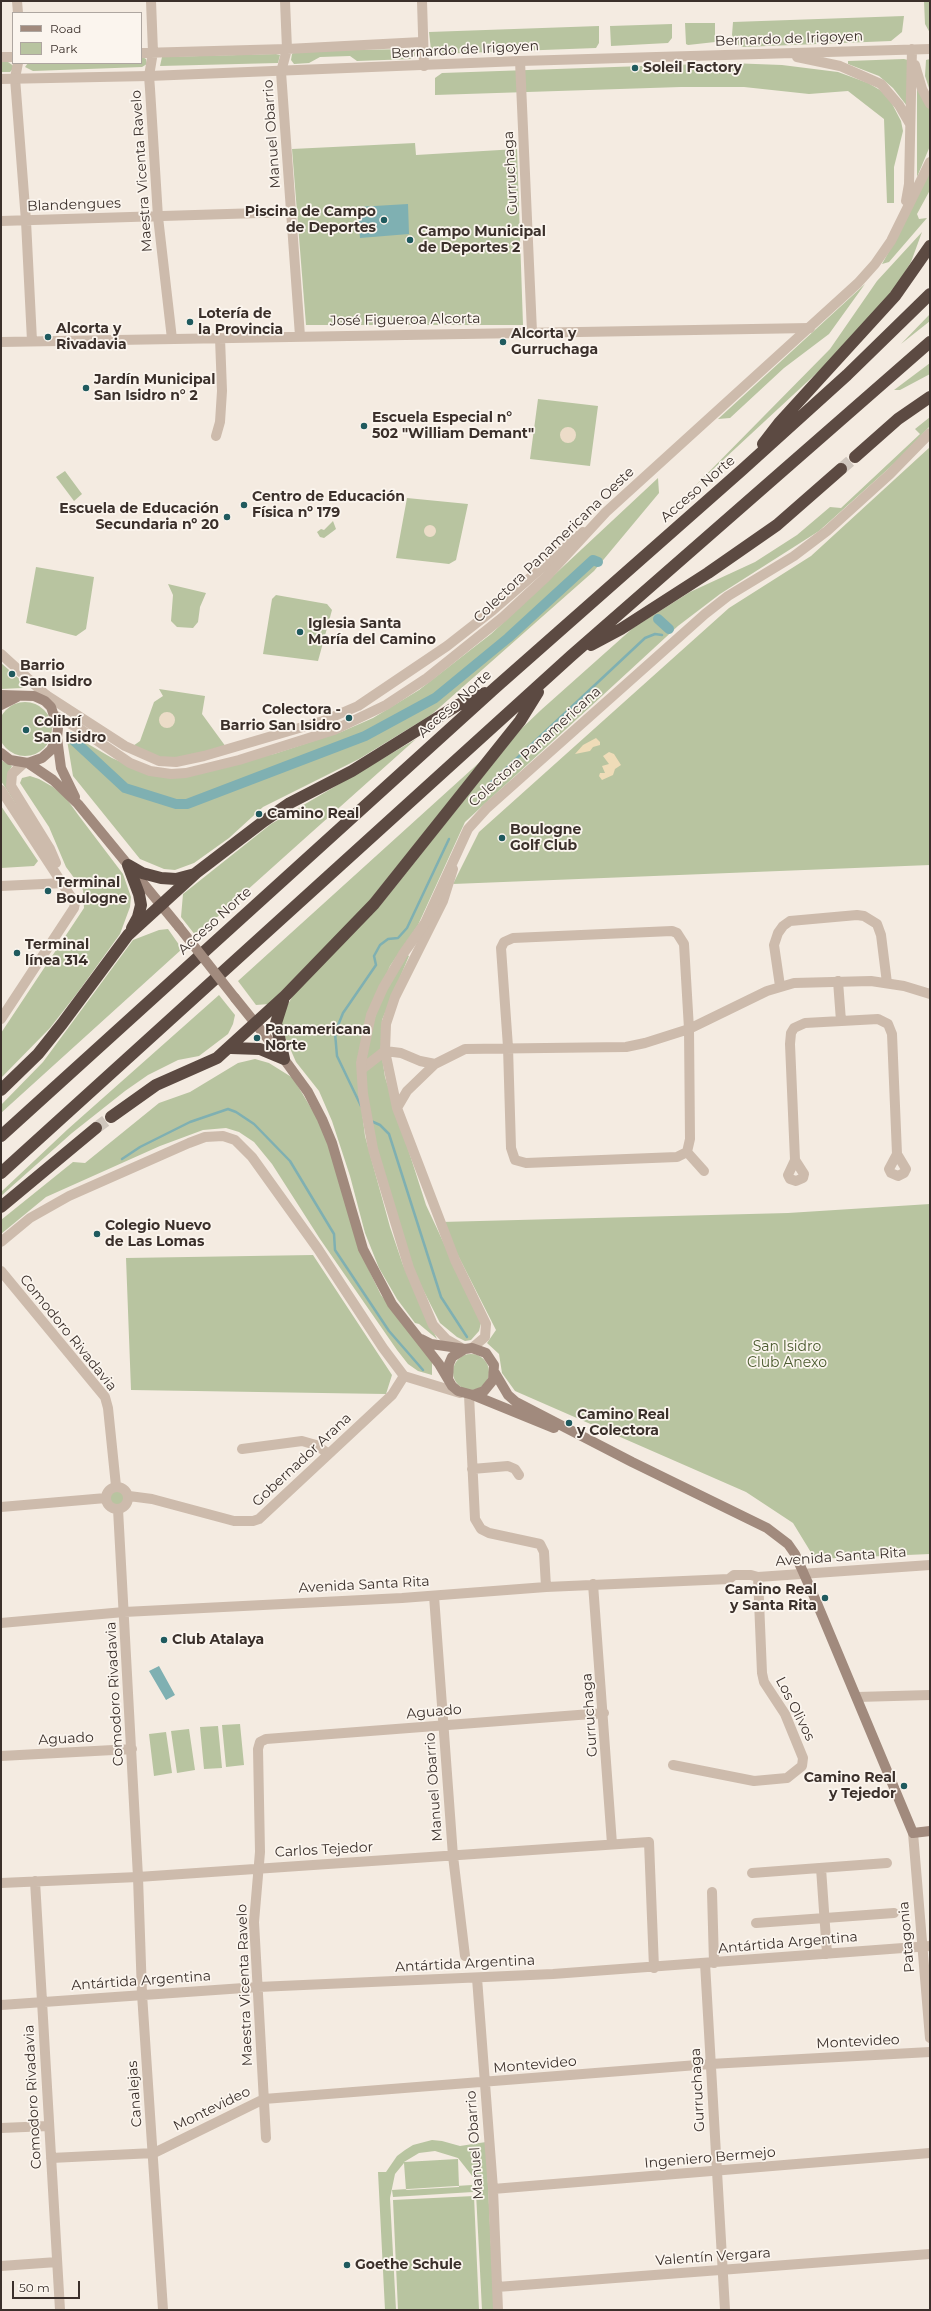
<!DOCTYPE html>
<meta charset="utf-8">
<style>
body{margin:0}
#map{position:relative;width:931px;height:2311px;overflow:hidden;background:#f4ebe1;font-family:Montserrat,sans-serif}
canvas{display:block}
.frame{position:absolute;inset:0;border:2px solid #3b302b;pointer-events:none}
.legend{position:absolute;left:12px;top:12px;width:130px;height:52px;box-sizing:border-box;background:#fbf5ee;border:1px solid #aea6a0;margin:0;padding:5px 7px;list-style:none;font-size:12px;color:#3b302b}
.legend li{display:flex;align-items:center;gap:8px;height:20px}
.legend b{width:20px;border:1px solid #aea6a0}
.scale{position:absolute;left:12px;top:2281px;width:68px;height:18px;box-sizing:border-box;border:2px solid #3b302b;border-top:0;padding-left:5px;font-size:12px;line-height:14px;white-space:nowrap;color:#3b302b;-webkit-text-stroke:3px #fbf5ee;paint-order:stroke}
</style>
<div id="map">
<canvas width="931" height="2311"></canvas>
<div class="frame"></div>
<ul class="legend">
<li><b style="height:5px;background:#a18a7d"></b>Road</li>
<li><b style="height:11px;background:#b8c4a0"></b>Park</li>
</ul>
<div class="scale">50 m</div>
</div>
<script>
const context = document.querySelector('canvas').getContext('2d');
context.lineJoin = 'round';
function fillPath(path, color) { context.fillStyle = color; context.fill(path, 'evenodd'); }
const toPath = rows => new Path2D(rows.map(r => 'M' + r).join(''));
function stroke(path, color, width, dash) { context.strokeStyle = color; context.lineWidth = width; context.lineCap = dash ? 'butt' : 'round'; context.setLineDash(dash || []); context.stroke(path); }
function write(font, color, halo, rows, align = 'center') {
  context.font = font + ' Montserrat,sans-serif'; context.lineWidth = 3.5; context.setLineDash([]); context.textBaseline = 'middle'; context.strokeStyle = halo; context.fillStyle = color; for (const [text, x, y, turn = 0] of rows) {
    context.save(); context.translate(x, y); context.rotate((+turn || 0) * Math.PI / 180); context.textAlign = isNaN(turn) ? turn : align; if (halo) context.strokeText(text, 0, 0); context.fillText(text, 0, 0); context.restore();
  }
}
const green = toPath([
 [924,1,930,1,930,33,925,24],
 [904,16,902,32,891,41,743,47,736,44,732,35,733,22],
 [685,23,715,23,715,42,688,45,686,44],
 [672,24,672,38,668,43,611,46,610,26],
 [599,26,599,43,596,48,437,54,431,50,429,32],
 [412,49,415,51,415,56,411,59,357,61,350,56,320,57,309,63,294,64,291,60,292,54,296,51],
 [276,54,280,55,278,63,160,66,162,57],
 [141,56,146,59,147,64,142,67,33,71,25,67,28,63,141,63],
 [904,59,908,60,907,106,893,88,879,76,848,64,848,61],
 [930,59,930,91,925,76,926,60],
 [1,62,8,62,15,67,10,72,1,72],
 [729,63,782,65,838,72,868,83,880,90,889,98,901,121,903,131,894,167,894,203,887,203,884,119,848,91,809,94,744,87,681,87,435,95,435,78,442,73],
 [917,88,930,109,930,146,917,177],
 [415,143,416,155,517,149,523,325,306,325,292,149],
 [930,171,930,190,917,214,919,219,927,218,889,262,882,264,903,226],
 [922,232,911,262,892,293,835,356,695,486,830,349,877,281],
 [865,284,829,334,784,368,730,418,718,419],
 [930,314,930,321,901,344],
 [930,363,930,374,900,390,894,390],
 [538,399,598,406,590,466,530,459],
 [930,417,930,426,897,461,819,531,720,594,678,626,465,822,418,925,390,966,371,1010,360,1095,365,1136,390,1227,403,1265,437,1339,419,1324,415,1323,397,1299,379,1268,365,1233,350,1176,332,1121,319,1091,296,1062,282,1030,282,1018,288,1004,294,994,379,907,520,730,541,710,633,628,690,592,755,562,797,535,830,507,841,508,920,434,915,429],
 [930,447,930,865,453,884,479,832,729,608,811,556],
 [65,471,82,494,74,501,56,477],
 [658,478,659,493,594,571,431,715,359,759,263,807,229,838,194,863,175,870,164,869,140,859,73,776,67,740,71,734,112,758,151,775,274,754,341,732,373,718,419,690,491,634],
 [407,498,468,504,456,560,449,564,396,558],
 [333,521,336,529,324,538,320,537,317,532,321,529,324,530],
 [36,567,94,577,86,629,76,636,26,623],
 [168,584,206,593,200,607,198,622,193,628,177,627,171,621,173,595],
 [276,595,327,604,332,610,318,661,263,654,272,599],
 [1,663,24,683,25,686,22,688,1,689],
 [159,689,205,696,202,714,226,747,177,759,162,759,133,746,140,741,154,702,163,696],
 '-2 729a27 27 0 1 1 54 0a27 27 0 1 1-54 0Z',
 [416,739,303,840,196,936,181,917,183,894,271,824],
 [1,760,12,766,8,773,29,824,1,781],
 [482,760,366,905,269,1004,256,1005,238,981],
 [30,776,39,779,53,787,66,798,79,816,123,874,131,897,130,907,120,934,78,992,50,1028,1,1078,1,1033,84,908,83,890,66,867,49,827,20,783,22,778],
 [1,806,38,861,34,866,1,868],
 [168,929,182,949,1,1113,1,1105,43,1062,133,940,159,930],
 [406,954,409,956,382,1020,381,1050,385,1077,426,1205,481,1323,479,1331,471,1340,465,1341,457,1337,440,1323,412,1268,376,1149,366,1093,365,1061,375,1017,383,995],
 [219,995,235,1015,233,1024,228,1034,199,1056,178,1060,148,1075,125,1091,72,1133,1,1196,1,1192,68,1129],
 [255,1059,269,1063,293,1078,320,1123,332,1153,366,1264,381,1295,432,1360,432,1375,418,1371,408,1364,397,1350,320,1239,272,1164,254,1142,239,1132,226,1128,203,1130,160,1146,46,1197,1,1234,1,1220,73,1162,85,1163,159,1103,190,1092,238,1063],
 [930,1204,930,1554,815,1559,793,1523,746,1492,515,1391,502,1373,499,1354,487,1343,496,1330,441,1222,788,1213],
 [313,1255,392,1375,386,1394,131,1390,126,1258],
 '453 1372a18 18 0 1 1 36 0a18 18 0 1 1-36 0Z',
 '109 1497a8 8 0 1 1 16 0a8 8 0 1 1-16 0Z',
 [240,1724,244,1765,226,1767,222,1725],
 [218,1726,222,1768,204,1769,200,1727],
 [189,1729,195,1770,177,1773,171,1731],
 [166,1732,172,1773,154,1776,149,1734],
 [432,2140,442,2141,460,2146,486,2142,494,2310,482,2310,476,2193,473,2177,458,2158,435,2151,419,2153,404,2162,458,2159,459,2187,406,2190,404,2163,395,2174,390,2198,396,2310,385,2310,378,2172,386,2172,397,2156,405,2150,413,2145],
 [472,2185,473,2192,393,2197,392,2190],
 [474,2196,479,2310,398,2310,393,2200]
]);
const sand = toPath([
 [596,738,600,742,600,745,593,747,590,751,575,754,583,745],
 [609,752,614,754,621,765,615,769,613,775,602,780,599,776,600,773,605,773,602,766,609,764,603,756]
]);
const plaza = toPath([
 '560 435a8 8 0 1 1 16 0a8 8 0 1 1-16 0Z',
 '424 531a6 6 0 1 1 12 0a6 6 0 1 1-12 0Z',
 '159 720a8 8 0 1 1 16 0a8 8 0 1 1-16 0Z'
]);
const water = toPath([
 [408,204,409,234,360,238,357,207],
 [159,1666,175,1695,166,1700,149,1671]
]);
const stream = toPath([
 [484,789,645,638,655,634,662,635],
 [361,1106,337,1056,335,1033,343,1013,376,965,374,956,380,945,388,939,398,938,407,928,449,839],
 [371,1121,380,1125,389,1134,441,1297,467,1337],
 [122,1159,140,1147,190,1122,228,1109,236,1112,254,1124,290,1161,334,1234,335,1250,389,1331,423,1370]
]);
const canal = toPath([
 [658,619,669,629],
 [70,737,125,788,176,804,187,804,365,736,435,698,508,638,593,560,598,562]
]);
const motorwayTunnel = toPath([
 [841,469,855,457],
 [96,1128,111,1117]
]);
const minor = toPath([
 [17,1,18,13],
 [151,1,153,52,149,76,150,89,158,217,172,339],
 [285,1,287,49,281,72,300,336],
 [422,1,424,66],
 [141,53,287,49,422,42],
 [1,57,13,57],
 [520,61,532,332],
 [18,63,15,78,26,221,32,341],
 [1,221,292,212],
 [1,342,810,328],
 [216,436,220,422,222,391,220,338],
 [46,695,125,746,159,761,176,762,204,756,323,721,358,706,447,646,493,610,583,532],
 [453,869,443,901,395,997,386,1024,385,1051,397,1108,455,1260,486,1324,485,1337,472,1348],
 [1,886,64,883],
 [672,931,677,933,684,944,689,1029,690,1139,687,1152,677,1157,526,1163,515,1160,511,1148,508,1047,501,948,504,942,513,938,672,931],
 [838,981,841,1021],
 [780,986,774,945,778,933,783,926,790,921,857,915,864,916,877,924,881,935,887,983],
 [362,1069,385,1051,401,1053,420,1061,435,1064],
 [397,1108,407,1091,435,1064,465,1049,626,1047,645,1043,689,1029,767,991,794,983,871,981,904,986,930,994],
 [687,1152,704,1171],
 [795,1160,804,1174,803,1178,796,1181,790,1179,788,1175,795,1160,790,1044,791,1033,794,1028,805,1023,878,1019,888,1024,892,1034,897,1154,906,1169,904,1173,898,1176,891,1173,889,1169,897,1154],
 [1,1271,105,1397,108,1408,116,1486],
 [469,1395,475,1519,481,1529,489,1533,540,1544,544,1552,546,1587],
 [242,1449,302,1441,316,1445,329,1454],
 [472,1469,508,1466,515,1469,519,1475],
 '106 1498a11 11 0 1 1 22 0a11 11 0 1 1-22 0Z',
 [129,1496,152,1499,234,1521,253,1521,259,1519,392,1395,404,1376],
 [1,1507,106,1498],
 [118,1509,138,1877,142,1994,163,2310],
 [593,1584,612,1844],
 [434,1596,453,1856,465,1956],
 [1,1623,124,1612,402,1598,546,1587,729,1579,734,1575,751,1575,758,1577,930,1565],
 [857,1697,930,1695],
 [1,1756,132,1749],
 [673,1765,754,1781,787,1778,802,1766,803,1758,785,1714,764,1682,762,1673,758,1577],
 [913,1833,930,2038],
 [821,1868,827,1954],
 [752,1873,887,1863],
 [35,1881,60,2310],
 [1,1883,138,1877,649,1842,654,1968],
 [712,1892,714,1963],
 [756,1923,894,1913],
 [705,1963,725,2310],
 [477,1978,493,2189,498,2310],
 [1,2005,258,1987,553,1974,930,1946],
 [1,2128,49,2126],
 [266,2138,254,1922,260,1852,258,1749,260,1742,266,1739,604,1713],
 [51,2158,154,2153,264,2099,710,2064,930,2052],
 [493,2189,930,2153],
 [1,2266,57,2262],
 [497,2287,930,2254]
]);
const tertiary = toPath([
 [797,57,840,66,881,84,899,105,910,124],
 [915,65,922,89,930,104],
 [1,79,149,76,520,61,930,49],
 [906,201,909,184,912,49],
 [1,654,46,695,45,701],
 [56,716,80,729,130,763,150,771,171,774,186,773,239,760,334,730,386,705,427,678,503,617,546,577,606,512,858,283,875,264,891,241,930,162],
 [24,763,12,774,11,786,50,849,56,863],
 [1,790,75,903,74,908,1,1019],
 [1,1242,30,1218,69,1196,189,1143,205,1137,223,1136,235,1140,252,1157,318,1249,383,1348,404,1376,460,1393],
 [460,1347,446,1339,433,1325,409,1268,373,1149,363,1094,361,1063,371,1015,383,988,403,954,425,923,468,829,487,808,705,614,728,596,794,556,827,531,890,474,930,433]
]);
const secondary = toPath([
 [1,695,34,696,45,701,51,707,58,728,57,738,61,768,75,797],
 [1,705,17,697],
 [1,753,10,760,28,763,42,758,51,750,57,738],
 [28,763,53,780,78,804,179,927],
 [235,998,284,1059,308,1092,322,1119,332,1143,363,1249,392,1304,439,1364,452,1386,458,1391,473,1395,484,1391,493,1380,494,1365,486,1353,472,1348,465,1349,452,1357,449,1364,448,1379],
 [421,1339,431,1344,465,1349],
 [495,1373,508,1395,516,1402,632,1462,767,1528,788,1544,795,1554,816,1601,913,1833,930,1831],
 [473,1395,554,1428]
]);
const motorway = toPath([
 [763,444,780,422,895,296,930,246],
 [855,457,898,419,930,397],
 [591,645,621,629,708,573,777,525,841,469],
 [128,865,139,894,141,905,138,917,132,928],
 [128,865,142,873,161,878,176,879,195,874],
 [283,1001,276,1023,284,1059],
 [231,1048,260,1049,284,1059],
 [1,1090,38,1054,62,1024,128,935,196,873,264,821,290,803,352,771,458,705,485,693],
 [111,1117,156,1085,217,1058,285,996,374,904,520,721,538,692],
 [1,1136,495,688,742,470,847,375,930,294],
 [1,1173,571,656,930,342],
 [1,1207,96,1128]
]);
const secondaryBridge = toPath([
 [179,927,235,998]
]);
const markers = [
 [635,68,4,"#1f5a5e"],
 [384,220,4,"#1f5a5e"],
 [410,240,4,"#1f5a5e"],
 [190,322,4,"#1f5a5e"],
 [48,337,4,"#1f5a5e"],
 [503,342,4,"#1f5a5e"],
 [86,388,4,"#1f5a5e"],
 [364,426,4,"#1f5a5e"],
 [244,505,4,"#1f5a5e"],
 [227,517,4,"#1f5a5e"],
 [300,632,4,"#1f5a5e"],
 [12,674,4,"#1f5a5e"],
 [349,718,4,"#1f5a5e"],
 [26,730,4,"#1f5a5e"],
 [259,814,4,"#1f5a5e"],
 [502,838,4,"#1f5a5e"],
 [48,891,4,"#1f5a5e"],
 [17,953,4,"#1f5a5e"],
 [257,1038,4,"#1f5a5e"],
 [97,1234,4,"#1f5a5e"],
 [569,1423,4,"#1f5a5e"],
 [825,1598,4,"#1f5a5e"],
 [164,1640,4,"#1f5a5e"],
 [904,1786,4,"#1f5a5e"],
 [347,2265,4,"#1f5a5e"]
];
const streetNames = [
 ["Bernardo de Irigoyen",789,39,-2],
 ["Bernardo de Irigoyen",465,50,-3],
 ["Manuel Obarrio",272,134,-94],
 ["Maestra Vicenta Ravelo",142,171,-94],
 ["Gurruchaga",511,173,-93],
 ["Blandengues",74,205,-2],
 ["José Figueroa Alcorta",405,320,-1],
 ["Acceso Norte",698,489,-41],
 ["Colectora Panamericana Oeste",554,545,-44],
 ["Acceso Norte",455,704,-42],
 ["Colectora Panamericana",535,747,-42],
 ["Acceso Norte",215,921,-42],
 ["Comodoro Rivadavia",68,1333,51],
 ["Gobernador Arana",302,1460,-43],
 ["Avenida Santa Rita",841,1557,-4],
 ["Avenida Santa Rita",364,1585,-3],
 ["Comodoro Rivadavia",115,1694,-93],
 ["Los Olivos",795,1709,63],
 ["Aguado",434,1712,-5],
 ["Gurruchaga",590,1715,-94],
 ["Aguado",66,1739,-3],
 ["Manuel Obarrio",434,1787,-94],
 ["Carlos Tejedor",324,1850,-3],
 ["Patagonia",907,1937,-95],
 ["Antártida Argentina",788,1943,-5],
 ["Antártida Argentina",465,1964,-3],
 ["Antártida Argentina",141,1981,-4],
 ["Maestra Vicenta Ravelo",245,1985,-92],
 ["Montevideo",858,2042,-3],
 ["Montevideo",535,2065,-5],
 ["Gurruchaga",698,2090,-93],
 ["Canalejas",135,2094,-94],
 ["Comodoro Rivadavia",33,2097,-93],
 ["Montevideo",212,2109,-26],
 ["Manuel Obarrio",475,2145,-94],
 ["Ingeniero Bermejo",710,2158,-5],
 ["Valentín Vergara",713,2257,-4]
];
const poiNames = [
 ["Soleil Factory",643,68],
 ["Piscina de Campo",376,212,"right"],
 ["de Deportes",376,228,"right"],
 ["Campo Municipal",418,232],
 ["de Deportes 2",418,248],
 ["Lotería de",198,314],
 ["la Provincia",198,330],
 ["Alcorta y",56,329],
 ["Rivadavia",56,345],
 ["Alcorta y",511,334],
 ["Gurruchaga",511,350],
 ["Jardín Municipal",94,380],
 ["San Isidro n° 2",94,396],
 ["Escuela Especial n°",372,418],
 ["502 \"William Demant\"",372,434],
 ["Centro de Educación",252,497],
 ["Física nº 179",252,513],
 ["Escuela de Educación",219,509,"right"],
 ["Secundaria nº 20",219,525,"right"],
 ["Iglesia Santa",308,624],
 ["María del Camino",308,640],
 ["Barrio",20,666],
 ["San Isidro",20,682],
 ["Colectora -",341,710,"right"],
 ["Barrio San Isidro",341,726,"right"],
 ["Colibrí",34,722],
 ["San Isidro",34,738],
 ["Camino Real",267,814],
 ["Boulogne",510,830],
 ["Golf Club",510,846],
 ["Terminal",56,883],
 ["Boulogne",56,899],
 ["Terminal",25,945],
 ["línea 314",25,961],
 ["Panamericana",265,1030],
 ["Norte",265,1046],
 ["Colegio Nuevo",105,1226],
 ["de Las Lomas",105,1242],
 ["Camino Real",577,1415],
 ["y Colectora",577,1431],
 ["Camino Real",817,1590,"right"],
 ["y Santa Rita",817,1606,"right"],
 ["Club Atalaya",172,1640],
 ["Camino Real",896,1778,"right"],
 ["y Tejedor",896,1794,"right"],
 ["Goethe Schule",355,2265]
];
const parkNames = [
 ["San Isidro",787,1347],
 ["Club Anexo",787,1363]
];
fillPath(green, '#b8c4a0');
fillPath(sand, '#efdcb8');
fillPath(plaza, '#ecdcc8');
fillPath(water, '#7fb0b2');
stroke(stream, '#7fb0b2', 2.5);
stroke(canal, '#7fb0b2', 10);
stroke(motorwayTunnel, '#cfc6bd', 12, [12, 6]);
stroke(minor, '#cdbbac', 10);
stroke(tertiary, '#cdbbac', 10);
stroke(secondary, '#a18a7d', 10);
stroke(motorway, '#5c4a42', 12);
stroke(secondaryBridge, '#a18a7d', 10);
for (const [x, y, r, color] of markers) { const dot = new Path2D(); dot.arc(x, y, r, 0, 2 * Math.PI); context.fillStyle = color; context.fill(dot); stroke(dot, '#fbf5ee', 1.5); }
write('14px', '#3b302b', '#fbf5ee', streetNames);
write('bold 14px', '#3b302b', '#fbf5ee', poiNames, 'left');
write('14px', '#4a5a2e', '#fbf5ee', parkNames);
</script>
